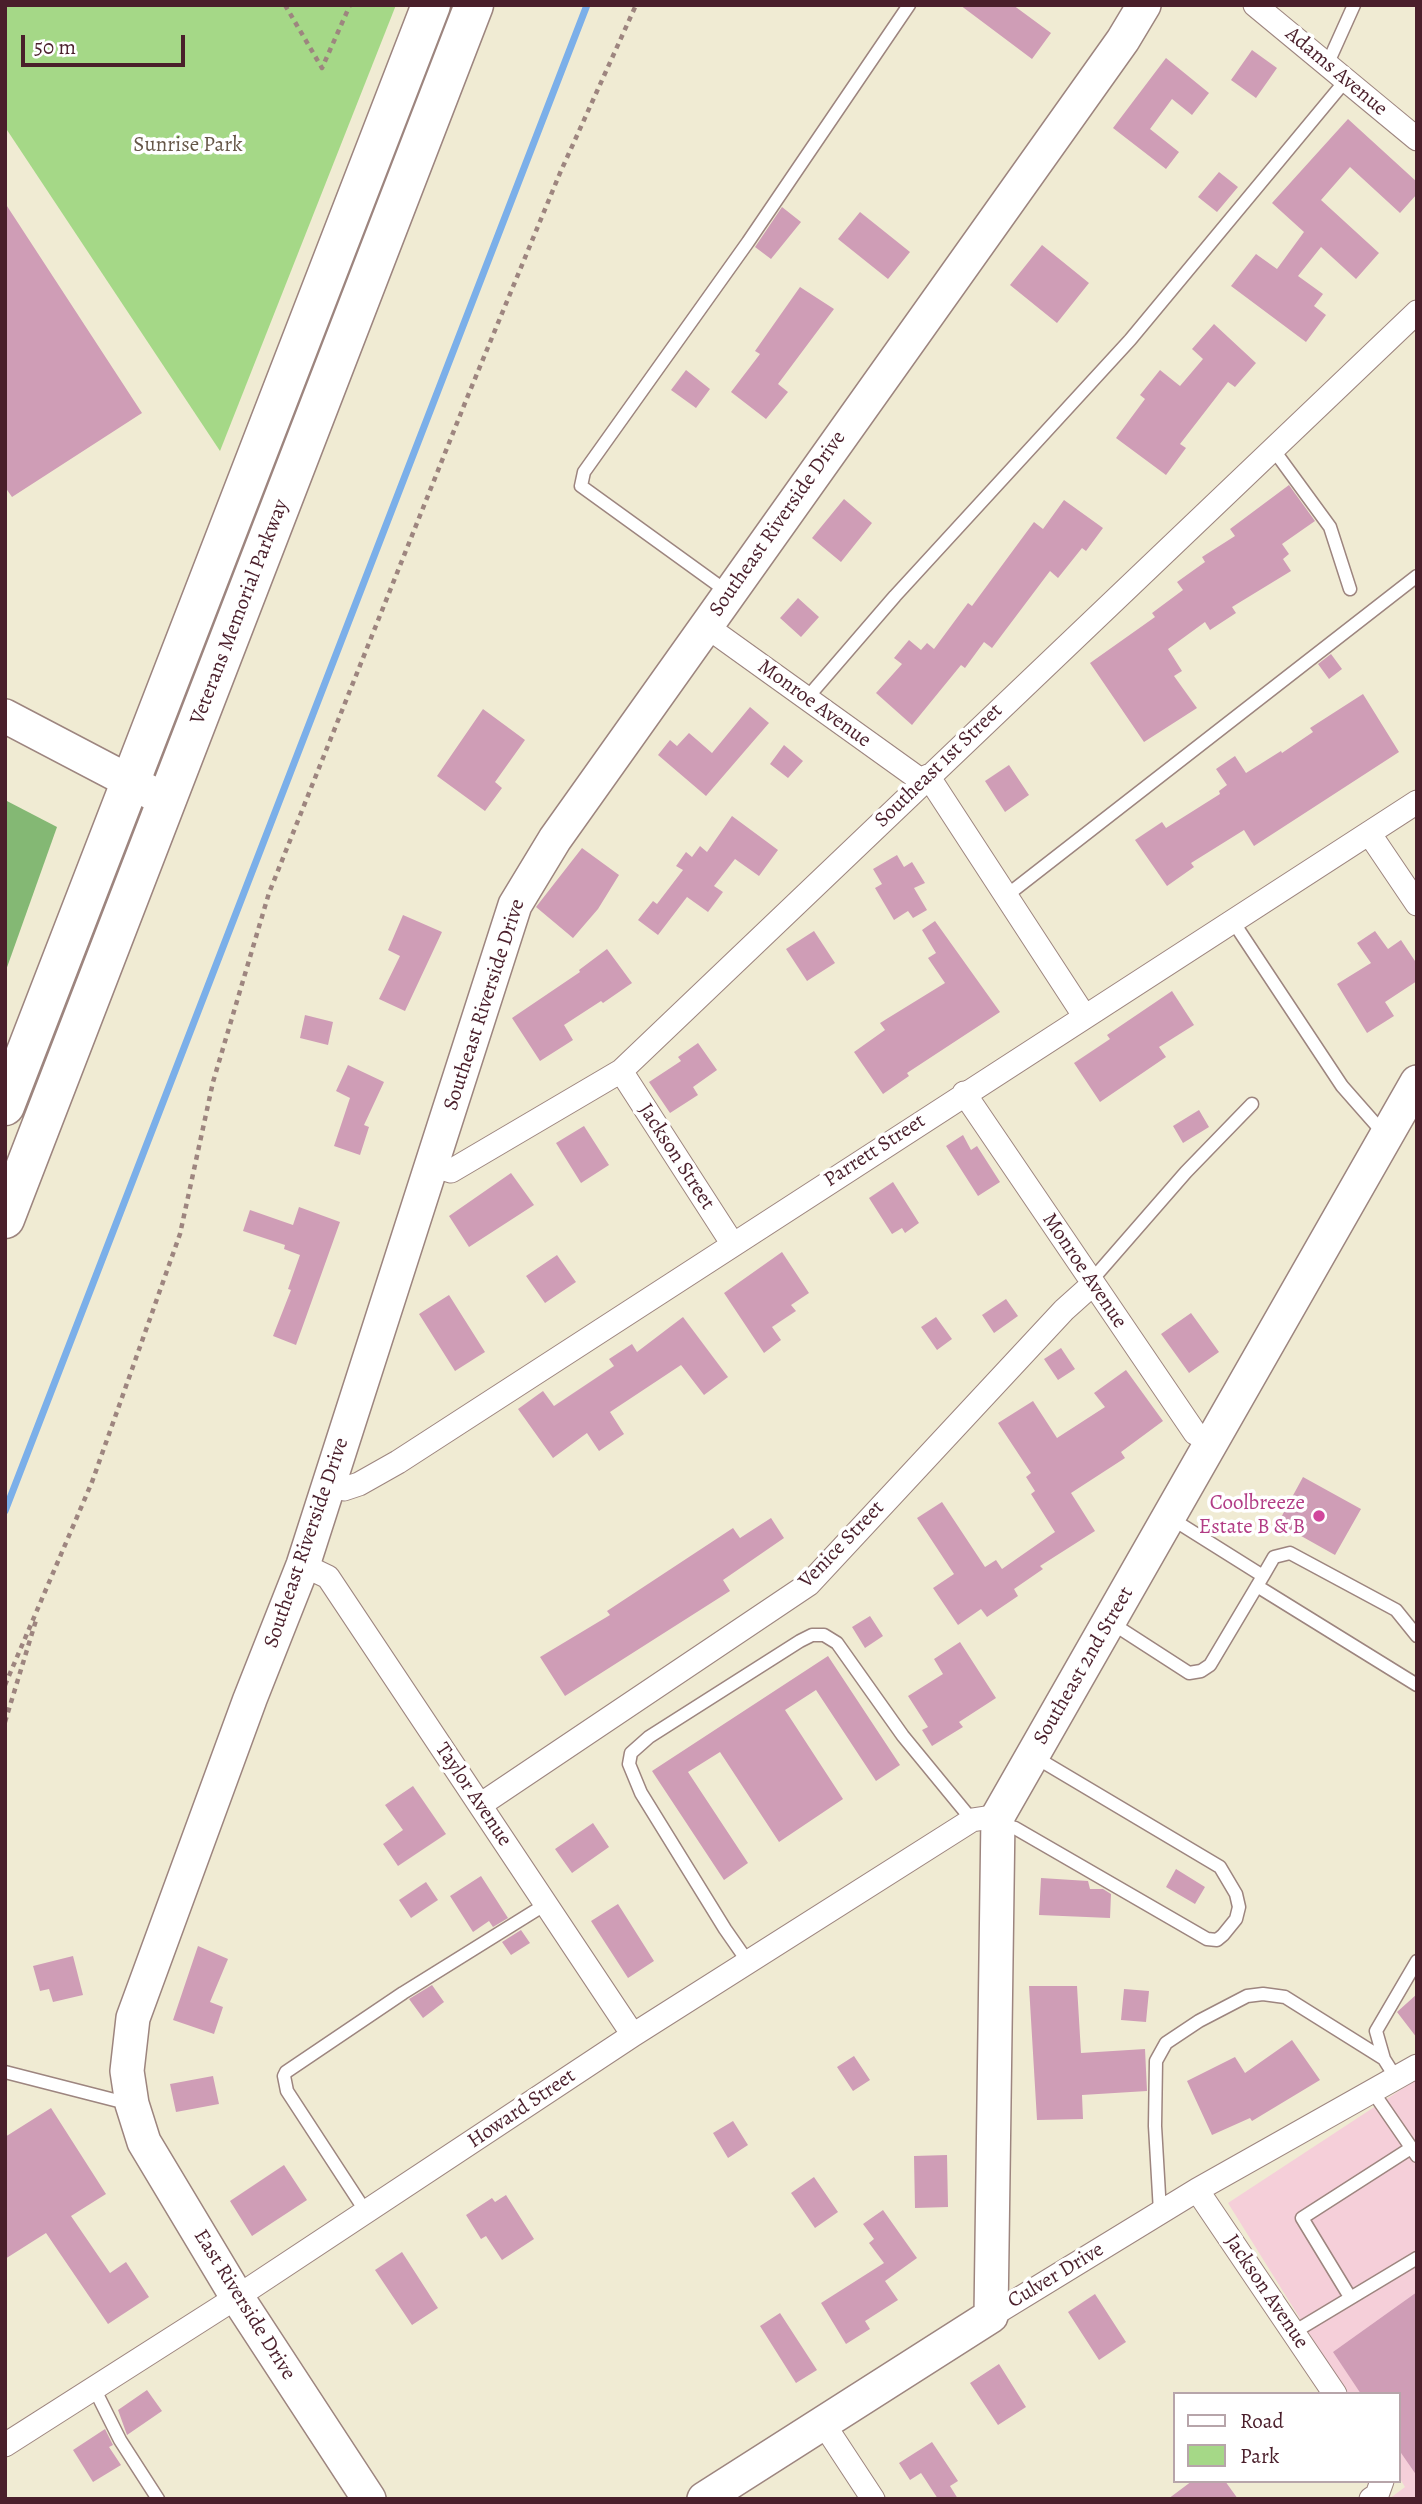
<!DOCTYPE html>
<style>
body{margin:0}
#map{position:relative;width:1422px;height:2504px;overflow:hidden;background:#f0ebd3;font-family:Alegreya,serif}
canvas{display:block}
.frame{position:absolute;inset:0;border:7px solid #4a1f2b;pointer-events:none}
.legend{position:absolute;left:1173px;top:2392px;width:228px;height:91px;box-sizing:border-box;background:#fff;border:2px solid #b7a5aa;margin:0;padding:9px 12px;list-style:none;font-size:21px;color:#4a1f2b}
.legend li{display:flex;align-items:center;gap:14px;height:35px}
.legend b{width:35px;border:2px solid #b7a5aa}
.scale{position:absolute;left:21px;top:35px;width:164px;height:32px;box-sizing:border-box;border:4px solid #4a1f2b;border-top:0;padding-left:9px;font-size:21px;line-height:24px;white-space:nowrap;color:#4a1f2b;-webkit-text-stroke:5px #fff;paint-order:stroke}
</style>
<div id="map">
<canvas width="1422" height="2504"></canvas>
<div class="frame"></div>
<ul class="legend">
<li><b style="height:9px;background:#fff"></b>Road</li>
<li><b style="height:19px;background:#a5d887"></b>Park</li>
</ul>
<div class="scale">50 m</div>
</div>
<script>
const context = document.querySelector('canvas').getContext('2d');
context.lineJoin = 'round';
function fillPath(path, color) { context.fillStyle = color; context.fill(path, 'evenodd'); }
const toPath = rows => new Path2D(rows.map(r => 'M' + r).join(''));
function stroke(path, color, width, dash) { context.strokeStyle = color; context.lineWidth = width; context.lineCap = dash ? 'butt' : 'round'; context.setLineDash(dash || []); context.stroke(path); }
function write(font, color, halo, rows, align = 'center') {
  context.font = font + ' Alegreya,serif'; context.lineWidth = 7; context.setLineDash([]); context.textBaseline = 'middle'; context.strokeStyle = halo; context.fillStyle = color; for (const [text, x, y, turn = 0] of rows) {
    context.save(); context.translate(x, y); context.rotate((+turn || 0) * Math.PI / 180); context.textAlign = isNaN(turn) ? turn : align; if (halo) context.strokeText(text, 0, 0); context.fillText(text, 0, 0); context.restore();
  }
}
const built = toPath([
 [1417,2079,1417,2499,1389,2499,1405,2487,1399,2477,1399,2394,1347,2394,1228,2203]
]);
const green = toPath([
 [5,5,396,5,220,451,5,127]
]);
const forest = toPath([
 [5,800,57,827,5,973]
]);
const stream = toPath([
 [5,1511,587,5]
]);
const building = toPath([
 [960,5,1013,5,1051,33,1032,59],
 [1252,50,1277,68,1256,98,1231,80],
 [1166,58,1209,93,1192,115,1172,99,1150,129,1179,152,1166,169,1113,128],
 [1348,119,1417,182,1417,194,1400,213,1350,167,1321,200,1379,253,1356,279,1321,247,1298,276,1323,294,1314,306,1326,315,1306,342,1231,286,1256,254,1277,269,1304,232,1272,203],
 [1219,172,1238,187,1217,212,1198,197],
 [5,203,142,413,12,497,5,487],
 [782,207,801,222,771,259,755,247],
 [860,212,910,252,888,279,838,239],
 [1042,245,1089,283,1057,323,1010,285],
 [800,287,834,309,778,384,788,392,766,419,731,392,760,354,755,351],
 [1214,324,1256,363,1235,387,1228,382,1180,444,1186,448,1166,475,1116,438,1145,399,1140,395,1160,370,1180,386,1203,359,1192,349],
 [686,370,710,389,696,408,671,390],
 [1289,485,1315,521,1282,544,1289,554,1283,559,1291,571,1232,607,1236,613,1210,630,1205,622,1168,649,1182,671,1174,676,1197,708,1144,742,1090,663,1155,617,1152,613,1183,590,1177,582,1205,562,1202,557,1235,536,1230,529],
 [844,499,872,523,841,562,812,538],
 [1064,500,1103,528,1086,551,1082,548,1058,578,1050,571,992,648,984,642,965,668,961,665,912,725,876,693,902,664,894,658,909,640,921,650,927,643,934,649,968,603,972,606,1034,522,1043,529],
 [798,598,819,617,801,637,780,618],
 [1331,654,1342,669,1329,679,1318,664],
 [1363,694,1399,752,1254,846,1244,830,1191,863,1194,867,1167,886,1135,840,1162,822,1166,828,1220,794,1219,791,1227,785,1216,769,1235,756,1246,773,1281,751,1282,753,1313,732,1310,728],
 [750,707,769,723,706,796,658,755,670,740,677,746,689,733,712,753],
 [483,709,525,740,495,782,502,788,485,811,437,776],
 [784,745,803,761,788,778,770,764],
 [1009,765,1029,795,1005,812,985,781],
 [732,816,778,850,759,876,735,859,714,886,723,892,708,912,687,897,658,935,638,920,653,901,657,904,683,870,676,866,686,852,692,857,700,846,707,852],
 [582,848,619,875,598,909,573,938,536,907],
 [897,855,904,867,912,862,925,883,914,888,927,910,913,918,908,911,894,920,875,888,882,884,873,869],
 [403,915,442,932,405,1011,379,999,400,956,388,950],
 [935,921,1000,1012,907,1073,909,1076,883,1094,854,1052,885,1030,880,1023,945,983,928,958,936,953,922,930],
 [814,931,835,963,807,981,786,949],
 [1375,931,1388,949,1401,940,1417,964,1417,981,1385,1002,1394,1016,1367,1033,1337,984,1371,963,1357,943],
 [607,949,632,983,603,1003,601,1001,564,1025,573,1040,540,1061,512,1018,580,972,579,970],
 [1172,991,1194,1025,1159,1047,1166,1057,1100,1102,1074,1063,1110,1039,1107,1035],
 [305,1015,333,1022,328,1045,300,1038],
 [698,1043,717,1070,693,1087,698,1095,670,1113,649,1082,681,1061,678,1057],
 [348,1065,384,1082,364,1125,369,1127,360,1155,334,1146,350,1098,336,1091],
 [1199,1110,1209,1127,1183,1143,1173,1126],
 [584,1126,609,1165,581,1183,556,1143],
 [963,1135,971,1150,977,1146,1000,1182,978,1196,946,1146],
 [511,1173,534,1205,469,1247,449,1216],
 [893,1182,919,1223,905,1233,902,1228,892,1234,869,1198],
 [299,1207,340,1222,296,1345,273,1336,291,1290,288,1289,300,1255,284,1249,285,1245,243,1231,250,1210,293,1225],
 [782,1252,809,1293,791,1305,796,1311,772,1327,781,1340,764,1353,724,1293],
 [557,1255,576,1282,545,1303,526,1276],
 [449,1295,485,1352,455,1371,419,1314],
 [1006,1299,1018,1316,994,1333,982,1315],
 [1191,1313,1219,1352,1189,1373,1161,1334],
 [683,1317,728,1377,704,1395,681,1365,610,1412,624,1434,599,1451,587,1433,553,1458,518,1409,543,1391,554,1406,614,1366,609,1359,632,1344,637,1352],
 [936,1317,952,1339,937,1350,921,1327],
 [1061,1348,1075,1369,1058,1380,1044,1359],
 [1126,1370,1163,1421,1121,1452,1125,1458,1071,1493,1095,1531,1040,1566,1043,1569,1014,1589,1018,1596,987,1617,981,1609,958,1625,933,1588,954,1574,917,1518,942,1502,985,1567,996,1560,1002,1569,1055,1532,1031,1494,1035,1491,1026,1477,1031,1473,998,1423,1033,1401,1057,1438,1105,1407,1094,1393],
 [1303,1477,1361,1509,1335,1555,1278,1523],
 [771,1518,784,1538,723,1580,730,1591,565,1696,540,1657,610,1615,607,1611,733,1528,740,1538],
 [870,1616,883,1636,865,1648,852,1627],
 [960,1642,996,1698,959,1722,963,1727,932,1746,922,1730,928,1727,908,1696,943,1674,934,1659],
 [828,1656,900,1765,876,1781,816,1690,785,1710,843,1799,779,1842,720,1752,688,1772,748,1863,724,1880,652,1771],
 [413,1786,446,1834,398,1866,383,1844,403,1830,385,1805],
 [593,1823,609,1847,572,1873,555,1849],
 [1176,1869,1205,1887,1195,1904,1166,1887],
 [481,1876,508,1918,493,1927,489,1921,473,1932,450,1896],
 [1041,1878,1088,1881,1090,1889,1103,1889,1111,1894,1110,1918,1039,1915],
 [426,1882,438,1900,411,1918,399,1900],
 [618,1904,654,1961,628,1978,591,1921],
 [521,1930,530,1943,511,1955,502,1942],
 [198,1946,228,1959,210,2002,223,2007,214,2034,173,2020],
 [73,1956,83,1995,53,2002,49,1989,40,1991,33,1966],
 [432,1985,444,2002,423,2018,409,1999],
 [1029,1986,1077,1986,1081,2053,1145,2049,1147,2091,1082,2095,1083,2119,1037,2120],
 [1124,1989,1149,1991,1146,2022,1121,2020],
 [1417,1994,1417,2038,1397,2012],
 [1292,2040,1320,2080,1252,2121,1250,2118,1212,2135,1187,2081,1235,2057,1245,2073],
 [854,2056,870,2080,853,2091,837,2067],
 [213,2076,219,2104,176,2112,170,2084],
 [51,2108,106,2194,71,2216,110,2273,126,2262,149,2297,108,2324,46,2233,5,2259,5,2137],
 [733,2121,748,2145,728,2158,713,2133],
 [947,2155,948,2207,915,2208,914,2156],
 [284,2165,307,2200,252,2236,230,2201],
 [814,2177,838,2212,815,2228,791,2193],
 [506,2195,534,2239,502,2260,486,2236,481,2239,466,2215,492,2198,495,2202],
 [883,2210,917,2258,885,2281,898,2300,865,2321,870,2329,846,2344,821,2303,884,2263,869,2243,874,2239,863,2224],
 [402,2252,438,2308,412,2325,375,2270],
 [1417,2292,1417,2476,1399,2450,1399,2394,1361,2394,1333,2352],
 [1095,2294,1126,2342,1099,2360,1068,2312],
 [780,2313,817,2370,796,2383,760,2326],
 [999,2364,1026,2407,998,2425,970,2383],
 [147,2390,162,2411,127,2435,118,2410],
 [105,2429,113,2445,109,2447,121,2465,93,2482,73,2450],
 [932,2442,958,2481,950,2486,958,2499,938,2499,921,2473,910,2480,899,2463],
 [1192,2481,1225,2481,1238,2499,1168,2499]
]);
const path = toPath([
 [285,5,322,68,350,5],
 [5,1685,92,1482,180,1234,213,1082,269,893,467,398,560,173,636,5],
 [5,1722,37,1617]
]);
const lane = toPath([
 [1327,65,1354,5],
 [1273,449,1330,527,1350,589],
 [729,593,581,486,584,472,748,242,909,5],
 [807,698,895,596,1130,340,1346,80],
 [1006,896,1417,576],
 [1232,920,1342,1086,1386,1136],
 [1091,1281,1186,1172,1252,1104],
 [1263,1576,1274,1557,1290,1553,1396,1610,1417,1636],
 [1257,1586,1417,1685],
 [1110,1622,1189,1673,1201,1671,1210,1665,1263,1576,1169,1517],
 [999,1825,1015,1828,1207,1939,1217,1940,1223,1935,1236,1919,1239,1907,1236,1894,1220,1867,1035,1757],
 [748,1962,725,1929,641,1793,629,1764,631,1753,649,1737,800,1641,812,1635,824,1635,837,1643,903,1736,972,1820],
 [5,2072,130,2104],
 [1396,2078,1384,2059,1376,2031,1417,1961],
 [1373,2092,1417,2156],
 [366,2212,287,2091,284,2076,286,2072,403,1993,546,1904],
 [1160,2212,1155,2126,1156,2061,1166,2043,1199,2021,1247,1996,1263,1994,1285,1997,1384,2059],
 [1350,2297,1302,2218,1411,2148],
 [1294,2332,1417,2258],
 [94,2388,120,2440,158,2499]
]);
const street = toPath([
 [1255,5,1417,139],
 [706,626,922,781],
 [928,776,1085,1017],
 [1369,833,1417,904],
 [621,1071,732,1243],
 [964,1093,1195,1433,1211,1442],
 [432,1165,451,1171,621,1071,1417,312],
 [330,1485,344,1489,359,1484,398,1462,1417,802],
 [303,1565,328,1577,633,2035],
 [480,1805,809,1584,1064,1310,1093,1284],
 [1197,2190,1335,2394],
 [991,2316,1197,2190,1417,2066],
 [823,2423,873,2499],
 [5,2445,237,2297,633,2035,972,1820,998,1816],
 [1371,2499,1377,2495,1382,2481]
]);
const secondary = toPath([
 [5,716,167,801],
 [369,2499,237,2297,144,2142,132,2104,127,2071,133,2018,250,1699,303,1565,515,905,555,839,1123,40,1144,5],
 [704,2499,991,2316,998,1816,1417,1082]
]);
const highway = toPath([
 [5,1106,431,5],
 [5,1219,474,5]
]);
const markers = [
 [1319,1516,7,"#d1479c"]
];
const streetNames = [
 ["Adams Avenue",1336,72,40],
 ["Southeast Riverside Drive",778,524,-55],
 ["Veterans Memorial Parkway",240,612,-69],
 ["Monroe Avenue",814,704,36],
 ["Southeast 1st Street",939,766,-44],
 ["Southeast Riverside Drive",485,1005,-72],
 ["Parrett Street",875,1151,-33],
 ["Jackson Street",676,1157,57],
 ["Monroe Avenue",1084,1271,56],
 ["Southeast Riverside Drive",307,1543,-71],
 ["Venice Street",842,1545,-46],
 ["Southeast 2nd Street",1084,1666,-60],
 ["Taylor Avenue",473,1795,56],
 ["Howard Street",522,2109,-34],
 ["Culver Drive",1056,2276,-31],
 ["Jackson Avenue",1266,2292,56],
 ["East Riverside Drive",244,2305,58]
];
const parkNames = [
 ["Sunrise Park",188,146]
];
const hotelNames = [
 ["Coolbreeze",1305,1504],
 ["Estate B & B",1305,1528]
];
fillPath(built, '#f5cfd9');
fillPath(green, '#a5d887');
fillPath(forest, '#84b874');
stroke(stream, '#7bafe9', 7);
fillPath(building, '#cf9db6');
stroke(lane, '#9d857f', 15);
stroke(street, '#9d857f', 25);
stroke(secondary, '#9d857f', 36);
stroke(highway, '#9d857f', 41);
stroke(path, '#9d857f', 4.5, [5, 5]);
stroke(lane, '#fff', 12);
stroke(street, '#fff', 23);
stroke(secondary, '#fff', 33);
stroke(highway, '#fff', 38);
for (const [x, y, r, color] of markers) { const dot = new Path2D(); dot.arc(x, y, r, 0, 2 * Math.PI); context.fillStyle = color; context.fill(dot); stroke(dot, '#fff', 2.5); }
write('21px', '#4a1f2b', '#fff', streetNames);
write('21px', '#655647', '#fff', parkNames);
write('21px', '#b23c85', '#fff', hotelNames, 'right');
</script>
